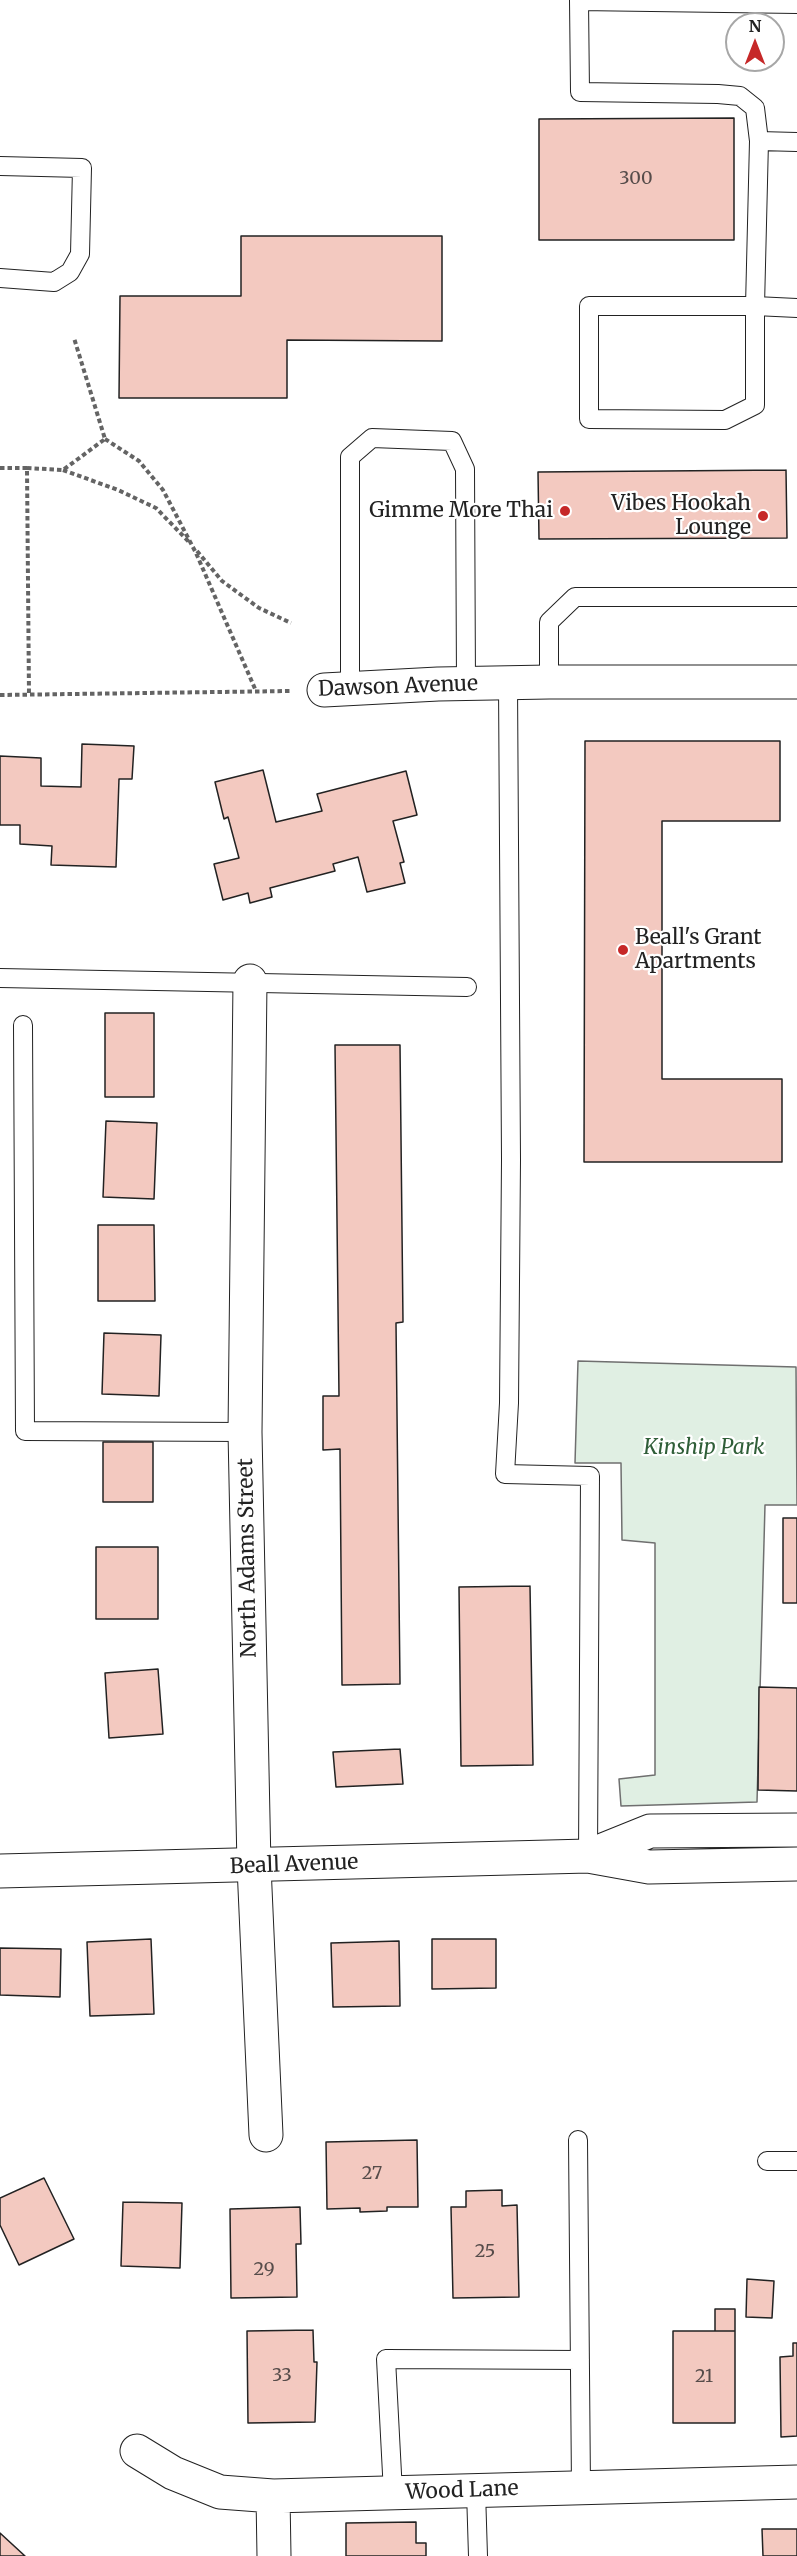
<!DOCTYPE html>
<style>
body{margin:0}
#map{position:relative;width:797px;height:2556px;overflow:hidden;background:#fff;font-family:Merriweather,serif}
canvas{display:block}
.north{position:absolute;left:725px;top:12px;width:60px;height:60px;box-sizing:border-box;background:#fff;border:2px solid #a7a7a7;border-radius:50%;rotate:0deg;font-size:16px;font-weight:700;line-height:24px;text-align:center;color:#222}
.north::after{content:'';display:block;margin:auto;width:21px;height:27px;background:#c62828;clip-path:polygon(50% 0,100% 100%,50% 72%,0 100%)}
</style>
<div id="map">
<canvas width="797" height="2556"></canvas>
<div class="north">N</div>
</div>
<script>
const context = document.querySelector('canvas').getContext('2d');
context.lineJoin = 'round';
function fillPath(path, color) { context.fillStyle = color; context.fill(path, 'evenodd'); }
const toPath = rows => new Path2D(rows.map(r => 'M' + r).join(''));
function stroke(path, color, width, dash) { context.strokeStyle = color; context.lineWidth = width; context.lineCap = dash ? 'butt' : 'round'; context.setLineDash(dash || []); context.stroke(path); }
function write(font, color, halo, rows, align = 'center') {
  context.font = font + ' Merriweather,serif'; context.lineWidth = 4.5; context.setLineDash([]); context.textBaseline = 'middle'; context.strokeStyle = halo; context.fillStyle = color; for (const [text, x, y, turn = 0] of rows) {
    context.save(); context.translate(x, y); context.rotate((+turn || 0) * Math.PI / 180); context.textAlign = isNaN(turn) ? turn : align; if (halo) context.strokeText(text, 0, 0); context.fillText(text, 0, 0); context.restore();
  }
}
const green = toPath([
 [578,1361,796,1367,797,1505,765,1505,757,1802,621,1806,619,1779,655,1775,655,1543,622,1540,621,1463,575,1463,578,1361]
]);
const building = toPath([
 [734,118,734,240,539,240,539,119,734,118],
 [241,236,442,236,442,341,287,340,287,398,119,398,120,296,241,296,241,236],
 [786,470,787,538,539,539,538,472,786,470],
 [585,741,780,741,780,821,662,821,662,1079,782,1079,782,1162,584,1162,585,741],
 [82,744,134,746,132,779,119,779,116,867,51,865,52,846,20,844,20,825,0,825,0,756,41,758,41,786,81,787,82,744],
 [263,770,276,822,322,811,317,794,406,771,417,815,393,821,404,862,400,863,405,883,367,892,358,857,333,864,335,871,270,888,272,897,250,903,248,893,223,900,214,864,239,858,228,817,224,819,215,782,263,770],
 [105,1013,154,1013,154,1097,105,1097,105,1013],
 [335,1045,400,1045,403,1322,396,1323,400,1684,342,1685,340,1449,323,1450,323,1396,339,1396,335,1045],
 [106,1121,157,1123,154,1199,103,1197,106,1121],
 [98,1225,154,1225,155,1301,98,1301,98,1225],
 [104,1333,161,1335,159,1396,102,1394,104,1333],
 [103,1442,153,1442,153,1502,103,1502,103,1442],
 [783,1518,797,1518,797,1603,783,1603,783,1518],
 [96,1547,158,1547,158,1619,96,1619,96,1547],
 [530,1586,533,1765,461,1766,459,1587,530,1586],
 [158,1669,163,1734,109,1738,105,1673,158,1669],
 [759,1687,797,1688,797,1791,758,1790,759,1687],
 [400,1749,403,1784,336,1787,333,1752,400,1749],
 [151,1939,154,2014,90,2016,87,1942,151,1939],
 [432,1939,496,1939,496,1988,432,1989,432,1939],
 [399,1941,400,2006,333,2007,331,1943,399,1941],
 [0,1948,61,1949,60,1997,0,1995,0,1948],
 [417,2140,418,2207,387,2207,387,2211,360,2212,360,2208,327,2209,326,2142,417,2140],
 [44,2178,74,2239,19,2265,0,2225,0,2198,44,2178],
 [502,2190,502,2206,517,2205,519,2297,453,2298,451,2207,466,2207,466,2191,502,2190],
 [123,2202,182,2203,180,2268,121,2266,123,2202],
 [300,2207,301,2244,296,2244,297,2297,231,2298,230,2209,300,2207],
 [747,2279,774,2281,772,2318,746,2317,747,2279],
 [715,2309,735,2309,735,2331,715,2331,715,2309],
 [313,2330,314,2362,317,2362,315,2422,248,2423,247,2331,313,2330],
 [673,2331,735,2331,735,2423,673,2423,673,2331],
 [793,2343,797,2343,797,2436,781,2437,780,2357,793,2356,793,2343],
 [416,2522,416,2543,426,2543,426,2556,346,2556,346,2523,416,2522],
 [762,2529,797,2529,797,2556,763,2556,762,2529],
 [0,2533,25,2556,0,2556,0,2533]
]);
const path = toPath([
 [105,439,139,461,163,490,196,553,256,691],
 [0,468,27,468,29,695],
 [27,468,63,470,105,439,74,338],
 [63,470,118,490,156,508,190,543],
 [197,551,222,581,259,608,291,623],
 [0,695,290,691]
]);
const service = toPath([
 [797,4,579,1,580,92,718,94,740,96,755,108,759,141,797,142],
 [759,141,755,306,797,308],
 [0,166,82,168,80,254,70,272,54,282,0,278],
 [589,306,755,306,755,405,725,420,589,419,589,306],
 [549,682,549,622,575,597,797,597],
 [508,684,511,1160,509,1403,505,1474,590,1476,588,1856],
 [350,689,350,457,372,438,452,441,465,469,466,684],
 [0,978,467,987],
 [23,1025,25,1431,245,1432],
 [578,2140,581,2488],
 [767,2161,797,2161],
 [476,2491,478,2556],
 [393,2493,386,2359,580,2360]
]);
const minor = toPath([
 [324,690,438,684,549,682,797,682],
 [250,981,245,1432,254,1866,266,2135],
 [137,2451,173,2473,220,2492,273,2496,797,2482],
 [273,2496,274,2556]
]);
const tertiary = toPath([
 [588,1856,650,1831,797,1830],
 [0,1871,588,1856,649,1867,797,1864]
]);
const markers = [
 [565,511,6,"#c62828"],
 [763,516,6,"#c62828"],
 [623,950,6,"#c62828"]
];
const numberNames = [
 ["300",636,179],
 ["27",372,2174],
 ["25",485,2252],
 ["29",264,2270],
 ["33",282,2376],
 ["21",704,2377]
];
const poiNames = [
 ["Vibes Hookah",751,504],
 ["Lounge",751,528],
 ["Gimme More Thai",553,511],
 ["Beall's Grant",635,938,"left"],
 ["Apartments",635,962,"left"]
];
const streetNames = [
 ["Dawson Avenue",398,687,-2],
 ["North Adams Street",248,1558,-91],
 ["Beall Avenue",294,1865,-2],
 ["Wood Lane",462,2491,-2]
];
const parkNames = [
 ["Kinship Park",704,1448]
];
fillPath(green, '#e0efe3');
stroke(green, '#6f6f6f', 1.5);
fillPath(building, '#f3c9c0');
stroke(building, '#222', 1.5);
stroke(service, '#222', 20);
stroke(minor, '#222', 35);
stroke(tertiary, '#222', 35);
stroke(path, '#646464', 4, [4.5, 3]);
stroke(service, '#fff', 18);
stroke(minor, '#fff', 33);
stroke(tertiary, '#fff', 33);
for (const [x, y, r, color] of markers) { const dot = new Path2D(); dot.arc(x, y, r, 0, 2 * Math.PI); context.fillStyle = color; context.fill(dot); stroke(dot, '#fff', 2); }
write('18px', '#564c4a', null, numberNames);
write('21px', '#222', '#fff', poiNames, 'right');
write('21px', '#222', '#fff', streetNames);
write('italic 21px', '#2f5e38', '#fff', parkNames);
</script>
